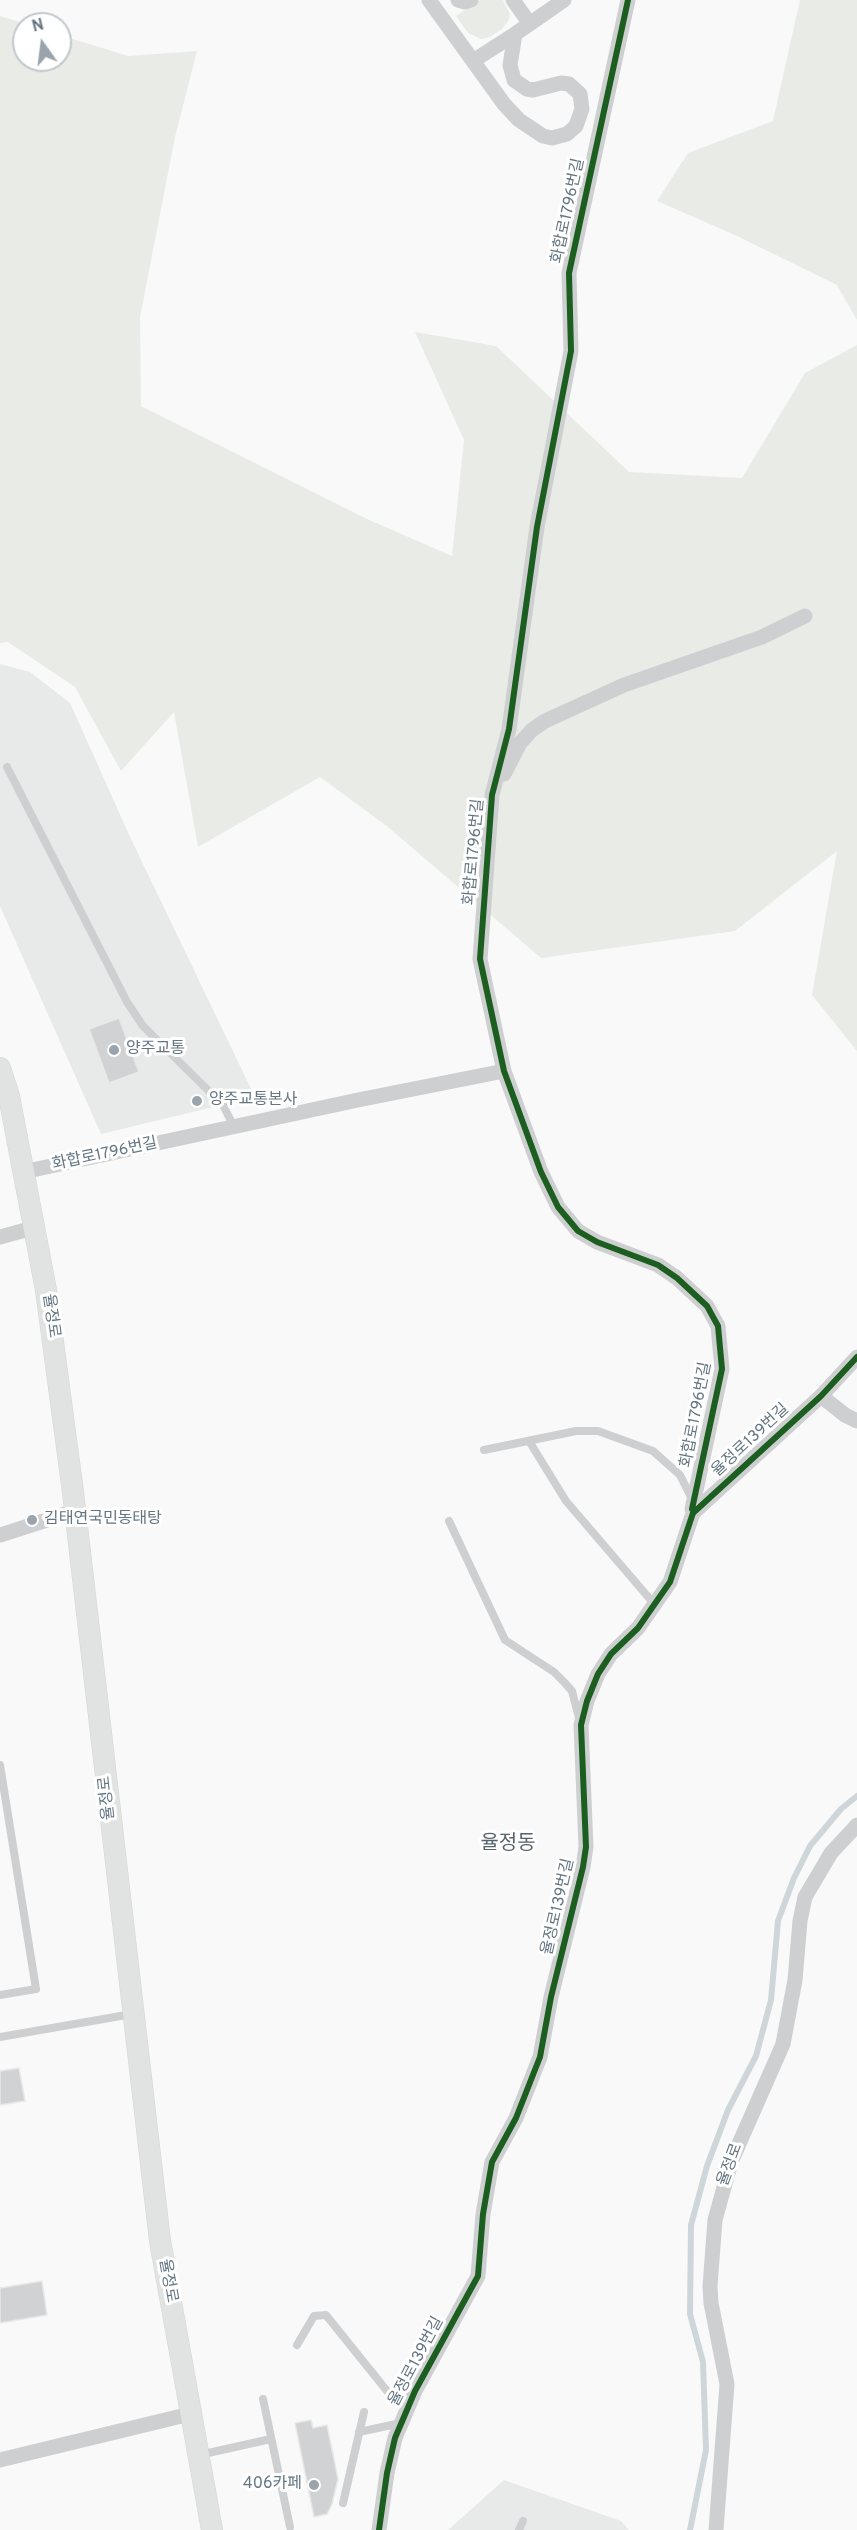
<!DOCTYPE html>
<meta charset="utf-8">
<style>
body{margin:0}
#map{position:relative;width:857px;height:2530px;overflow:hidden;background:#f9f9f9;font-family:Overpass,sans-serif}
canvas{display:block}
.north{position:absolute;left:12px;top:12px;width:60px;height:60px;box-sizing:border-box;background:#fff;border:2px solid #c1c8cd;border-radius:50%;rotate:346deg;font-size:16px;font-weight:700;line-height:24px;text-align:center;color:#657683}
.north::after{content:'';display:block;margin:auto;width:21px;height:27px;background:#99a4ac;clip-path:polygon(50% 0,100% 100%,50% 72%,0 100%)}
</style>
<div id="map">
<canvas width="857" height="2530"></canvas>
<div class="north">N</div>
</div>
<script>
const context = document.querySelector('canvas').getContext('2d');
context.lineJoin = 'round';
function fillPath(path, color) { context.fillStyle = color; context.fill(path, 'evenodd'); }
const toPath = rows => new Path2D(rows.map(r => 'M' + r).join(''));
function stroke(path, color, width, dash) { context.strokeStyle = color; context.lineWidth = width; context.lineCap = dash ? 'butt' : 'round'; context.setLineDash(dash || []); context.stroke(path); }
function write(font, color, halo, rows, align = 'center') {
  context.font = font + ' Overpass,"Noto Sans KR",sans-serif'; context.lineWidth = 6; context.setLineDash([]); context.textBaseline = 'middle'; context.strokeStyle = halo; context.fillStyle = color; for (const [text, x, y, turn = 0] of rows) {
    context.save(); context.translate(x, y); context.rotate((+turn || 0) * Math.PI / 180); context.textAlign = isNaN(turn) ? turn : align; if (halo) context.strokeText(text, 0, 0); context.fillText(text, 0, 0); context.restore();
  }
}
const built = toPath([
 [0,664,30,672,70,703,131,839,255,1097,101,1134,0,906],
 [504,2480,621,2521,629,2530,448,2530]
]);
const green = toPath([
 [480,0,503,0,510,14,509,20,502,29,490,37,481,39,468,33,456,16],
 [800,0,857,0,857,320,837,285,735,235,657,201,688,153,773,121],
 [0,16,26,24,24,60,60,60,60,35,128,56,197,51,175,137,140,317,141,406,367,519,452,556,464,440,415,332,496,346,629,472,742,478,805,373,857,345,857,1051,812,995,837,851,735,931,541,958,388,827,320,777,198,847,174,712,121,771,75,687,8,642,0,643]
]);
const stream = toPath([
 [690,2530,706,2450,703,2362,690,2314,691,2225,707,2166,728,2110,756,2056,771,2000,778,1921,794,1878,810,1846,841,1809,857,1796]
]);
const building = toPath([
 [119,1018,139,1072,109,1083,89,1029,119,1018],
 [19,2068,25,2101,0,2105,0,2071,19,2068],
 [42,2281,47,2315,0,2323,0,2288,42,2281],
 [311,2420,313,2428,327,2425,338,2479,332,2504,327,2514,314,2517,295,2423,311,2420]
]);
const lane = toPath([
 [7,767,127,1002,143,1026,223,1105,234,1127],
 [529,1441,566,1501,655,1605],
 [484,1450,576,1431,598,1431,653,1451,680,1475,691,1497],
 [449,1521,505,1640,554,1672,564,1682,572,1691,579,1718],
 [0,1765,36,1989,0,1995],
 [0,2037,132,2014],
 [297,2345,314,2316,326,2315,387,2391,409,2403],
 [263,2399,290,2527],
 [359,2432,401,2423],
 [199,2455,271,2439],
 [343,2503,364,2412],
 [519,2530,523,2521]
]);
const street = toPath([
 [429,0,504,104,519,120,543,136,552,138,567,134,576,126,582,109,580,94,569,84,561,83,533,90,527,89,514,80,510,65,515,34,564,0],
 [458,0,465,2,471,0],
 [513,0,530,24],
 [628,0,569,273,571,351,537,527,509,729,492,795,480,959,504,1071,541,1172,558,1207,578,1231,597,1242,658,1265,677,1278,707,1306,718,1326,722,1369,692,1509],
 [473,61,515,34],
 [504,774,520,743,532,730,545,721,624,685,762,637,805,616],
 [23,1172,358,1100,504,1071],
 [0,1237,33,1228],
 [821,1396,845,1415,857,1421],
 [0,1535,75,1511],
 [0,2460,190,2414],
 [379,2530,387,2473,395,2438,415,2391,478,2276,483,2214,492,2162,516,2118,540,2057,551,1997,583,1867,586,1847,581,1725,587,1701,598,1674,611,1654,638,1628,670,1582,693,1513,821,1396,857,1357],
 [716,2530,727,2384,711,2303,710,2286,715,2220,731,2162,783,2044,795,1980,800,1921,805,1897,831,1853,857,1825]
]);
const secondary = toPath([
 [0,1068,9,1096,46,1290,73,1492,160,2241,212,2530]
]);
const cycleway = toPath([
 [628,0,569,273,571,351,537,527,509,729,492,795,480,959,504,1071,541,1172,558,1207,578,1231,597,1242,658,1265,677,1278,707,1306,718,1326,722,1369,692,1509],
 [379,2530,387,2473,395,2438,415,2391,478,2276,483,2214,492,2162,516,2118,540,2057,551,1997,583,1867,586,1847,581,1725,587,1701,598,1674,611,1654,638,1628,670,1582,693,1513,821,1396,857,1357]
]);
const markers = [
 [114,1050,6,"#99a4ac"],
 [197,1101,6,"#99a4ac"],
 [32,1520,6,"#99a4ac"],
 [314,2485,6,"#99a4ac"]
];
const streetNames = [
 ["화합로1796번길",569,211,-78],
 ["화합로1796번길",475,852,-85],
 ["화합로1796번길",105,1155,-12],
 ["율정로",50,1316,82],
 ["화합로1796번길",697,1415,-79],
 ["율정로139번길",751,1441,-43],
 ["율정로",108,1798,-96],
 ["율정로139번길",559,1907,-77],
 ["율정로",731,2165,-70],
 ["율정로",167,2281,80],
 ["율정로139번길",417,2362,-62]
];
const poiNames = [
 ["양주교통",126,1050],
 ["양주교통본사",209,1101],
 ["김태연국민동태탕",44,1520],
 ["406카페",302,2485,"right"]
];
const quarterNames = [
 ["율정동",508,1845]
];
fillPath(built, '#e8e9e9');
fillPath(green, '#e8ebe6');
stroke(stream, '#ced6d9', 6);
fillPath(building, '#d0d2d3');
stroke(building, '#e8e8e8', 1.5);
stroke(secondary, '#d5d6d7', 22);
stroke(lane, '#cecfd0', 8);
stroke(street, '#cecfd0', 15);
stroke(secondary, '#e1e2e2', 21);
stroke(cycleway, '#1b5e20', 6);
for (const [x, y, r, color] of markers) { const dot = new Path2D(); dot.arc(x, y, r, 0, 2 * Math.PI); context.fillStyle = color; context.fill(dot); stroke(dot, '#fff', 2); }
write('16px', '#657683', '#fff', streetNames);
write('16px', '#657683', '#fff', poiNames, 'left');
write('20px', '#57646e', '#fff', quarterNames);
</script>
